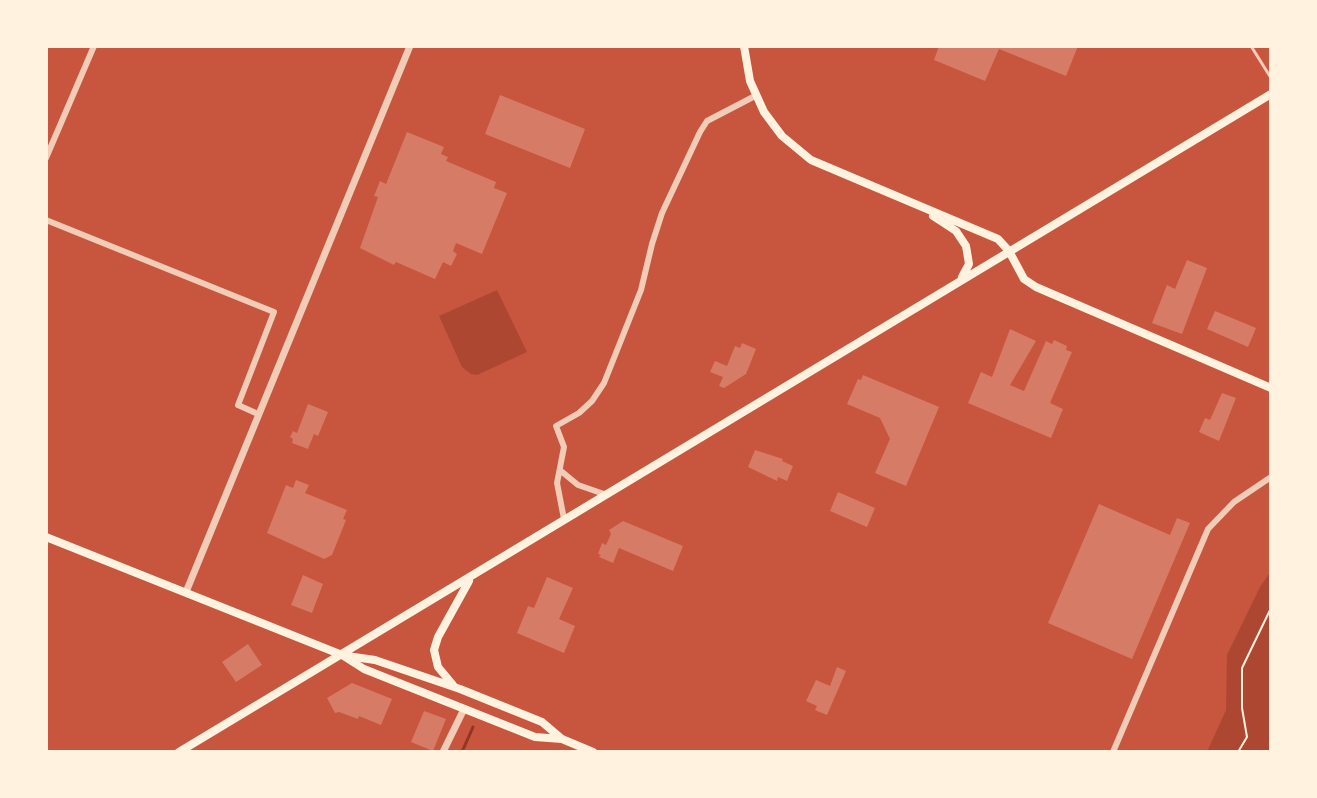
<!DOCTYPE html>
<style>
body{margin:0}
#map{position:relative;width:1317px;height:798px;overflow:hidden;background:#c8553d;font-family:"Fira Sans Condensed",sans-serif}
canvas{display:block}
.frame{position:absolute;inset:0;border:48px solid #fff3e0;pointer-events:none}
</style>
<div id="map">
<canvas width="1317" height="798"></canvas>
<div class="frame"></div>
</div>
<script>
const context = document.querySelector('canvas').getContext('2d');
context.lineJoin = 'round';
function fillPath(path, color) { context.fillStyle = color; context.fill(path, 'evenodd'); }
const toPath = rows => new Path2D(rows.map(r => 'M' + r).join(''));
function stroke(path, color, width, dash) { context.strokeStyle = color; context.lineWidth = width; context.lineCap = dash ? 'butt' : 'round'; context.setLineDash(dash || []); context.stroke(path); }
const green = toPath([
 [497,290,527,352,477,375,471,374,462,367,439,316],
 [1271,571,1271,752,1207,752,1226,710,1227,655,1260,587]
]);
const stream = toPath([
 [1271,670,1271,700],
 [462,752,473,727]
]);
const building = toPath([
 [939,46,1078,46,1066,76,999,49,985,81,934,60],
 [500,95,585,129,570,168,485,134],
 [407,132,444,147,441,154,448,157,446,161,496,182,494,188,507,193,482,254,456,243,453,251,457,254,451,266,443,262,435,279,396,262,394,265,360,248,378,197,374,196,380,181,386,184],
 [1187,260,1207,268,1182,334,1152,323,1167,285,1175,289],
 [1215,311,1256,328,1248,347,1207,329],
 [1010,329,1036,341,1010,385,1024,391,1046,341,1052,344,1054,340,1067,346,1066,350,1072,352,1050,403,1063,409,1051,438,968,403,981,372,992,377],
 [742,343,756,349,746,374,724,388,719,386,723,377,710,372,715,361,727,366,735,346,740,348],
 [863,375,939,407,906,486,875,473,890,439,880,418,847,404,858,379,861,380],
 [1222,393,1236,398,1219,441,1199,432,1205,418,1210,420],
 [308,404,328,412,318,436,314,434,308,449,292,443,293,439,290,437,293,431,297,433],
 [755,450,783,459,782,461,793,466,787,481,778,477,777,481,748,467],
 [296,480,309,485,305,493,347,510,343,519,346,520,332,555,324,559,267,533,286,485,293,488],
 [838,492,875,508,867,527,830,511],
 [1099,504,1170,535,1177,518,1190,523,1132,659,1048,623],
 [623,521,683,546,673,571,619,548,613,563,599,557,601,555,598,554,602,543,606,545,611,534,609,530],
 [303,575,323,584,312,613,291,605],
 [547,577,573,588,559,619,575,626,564,653,517,633,528,606,534,608],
 [248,644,262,665,236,682,222,662],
 [837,667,846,671,827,715,815,710,817,706,806,701,816,680,830,686],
 [352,683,392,699,381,725,359,716,358,719,339,712,335,713,327,698],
 [424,711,446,719,433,751,411,742]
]);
const path = toPath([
 [1238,752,1247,737,1242,708,1242,668,1271,608]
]);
const service = toPath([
 [1251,46,1271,78]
]);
const minor = toPath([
 [46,158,94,46],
 [46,220,274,312,238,405,258,414],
 [561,471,578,485,604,494],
 [564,519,557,483,564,447,556,426,579,413,592,401,604,383,641,290,652,244,662,213,700,132,707,121,755,96],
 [1113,752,1208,529,1234,502,1271,477]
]);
const tertiary = toPath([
 [186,592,410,46],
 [443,752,464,709]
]);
const secondary = toPath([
 [744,46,750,81,764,112,782,136,811,160,998,239,1009,251,1024,279,1036,287,1271,388],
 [933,216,956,231,966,246,969,264,962,277],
 [46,537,342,655,364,669,535,737,562,739],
 [347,656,375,660,460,689,542,722,562,739,593,752],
 [453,685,438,667,434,650,438,637,469,581],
 [179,752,1271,94]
]);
fillPath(green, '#ae4732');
stroke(stream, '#8f3625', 3);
fillPath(building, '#d67c66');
stroke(path, '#fff3e0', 2);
stroke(service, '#f1ccb7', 3);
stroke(minor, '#f1ccb7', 6);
stroke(tertiary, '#f1ccb7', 7);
stroke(secondary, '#fff3e0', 8);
</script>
